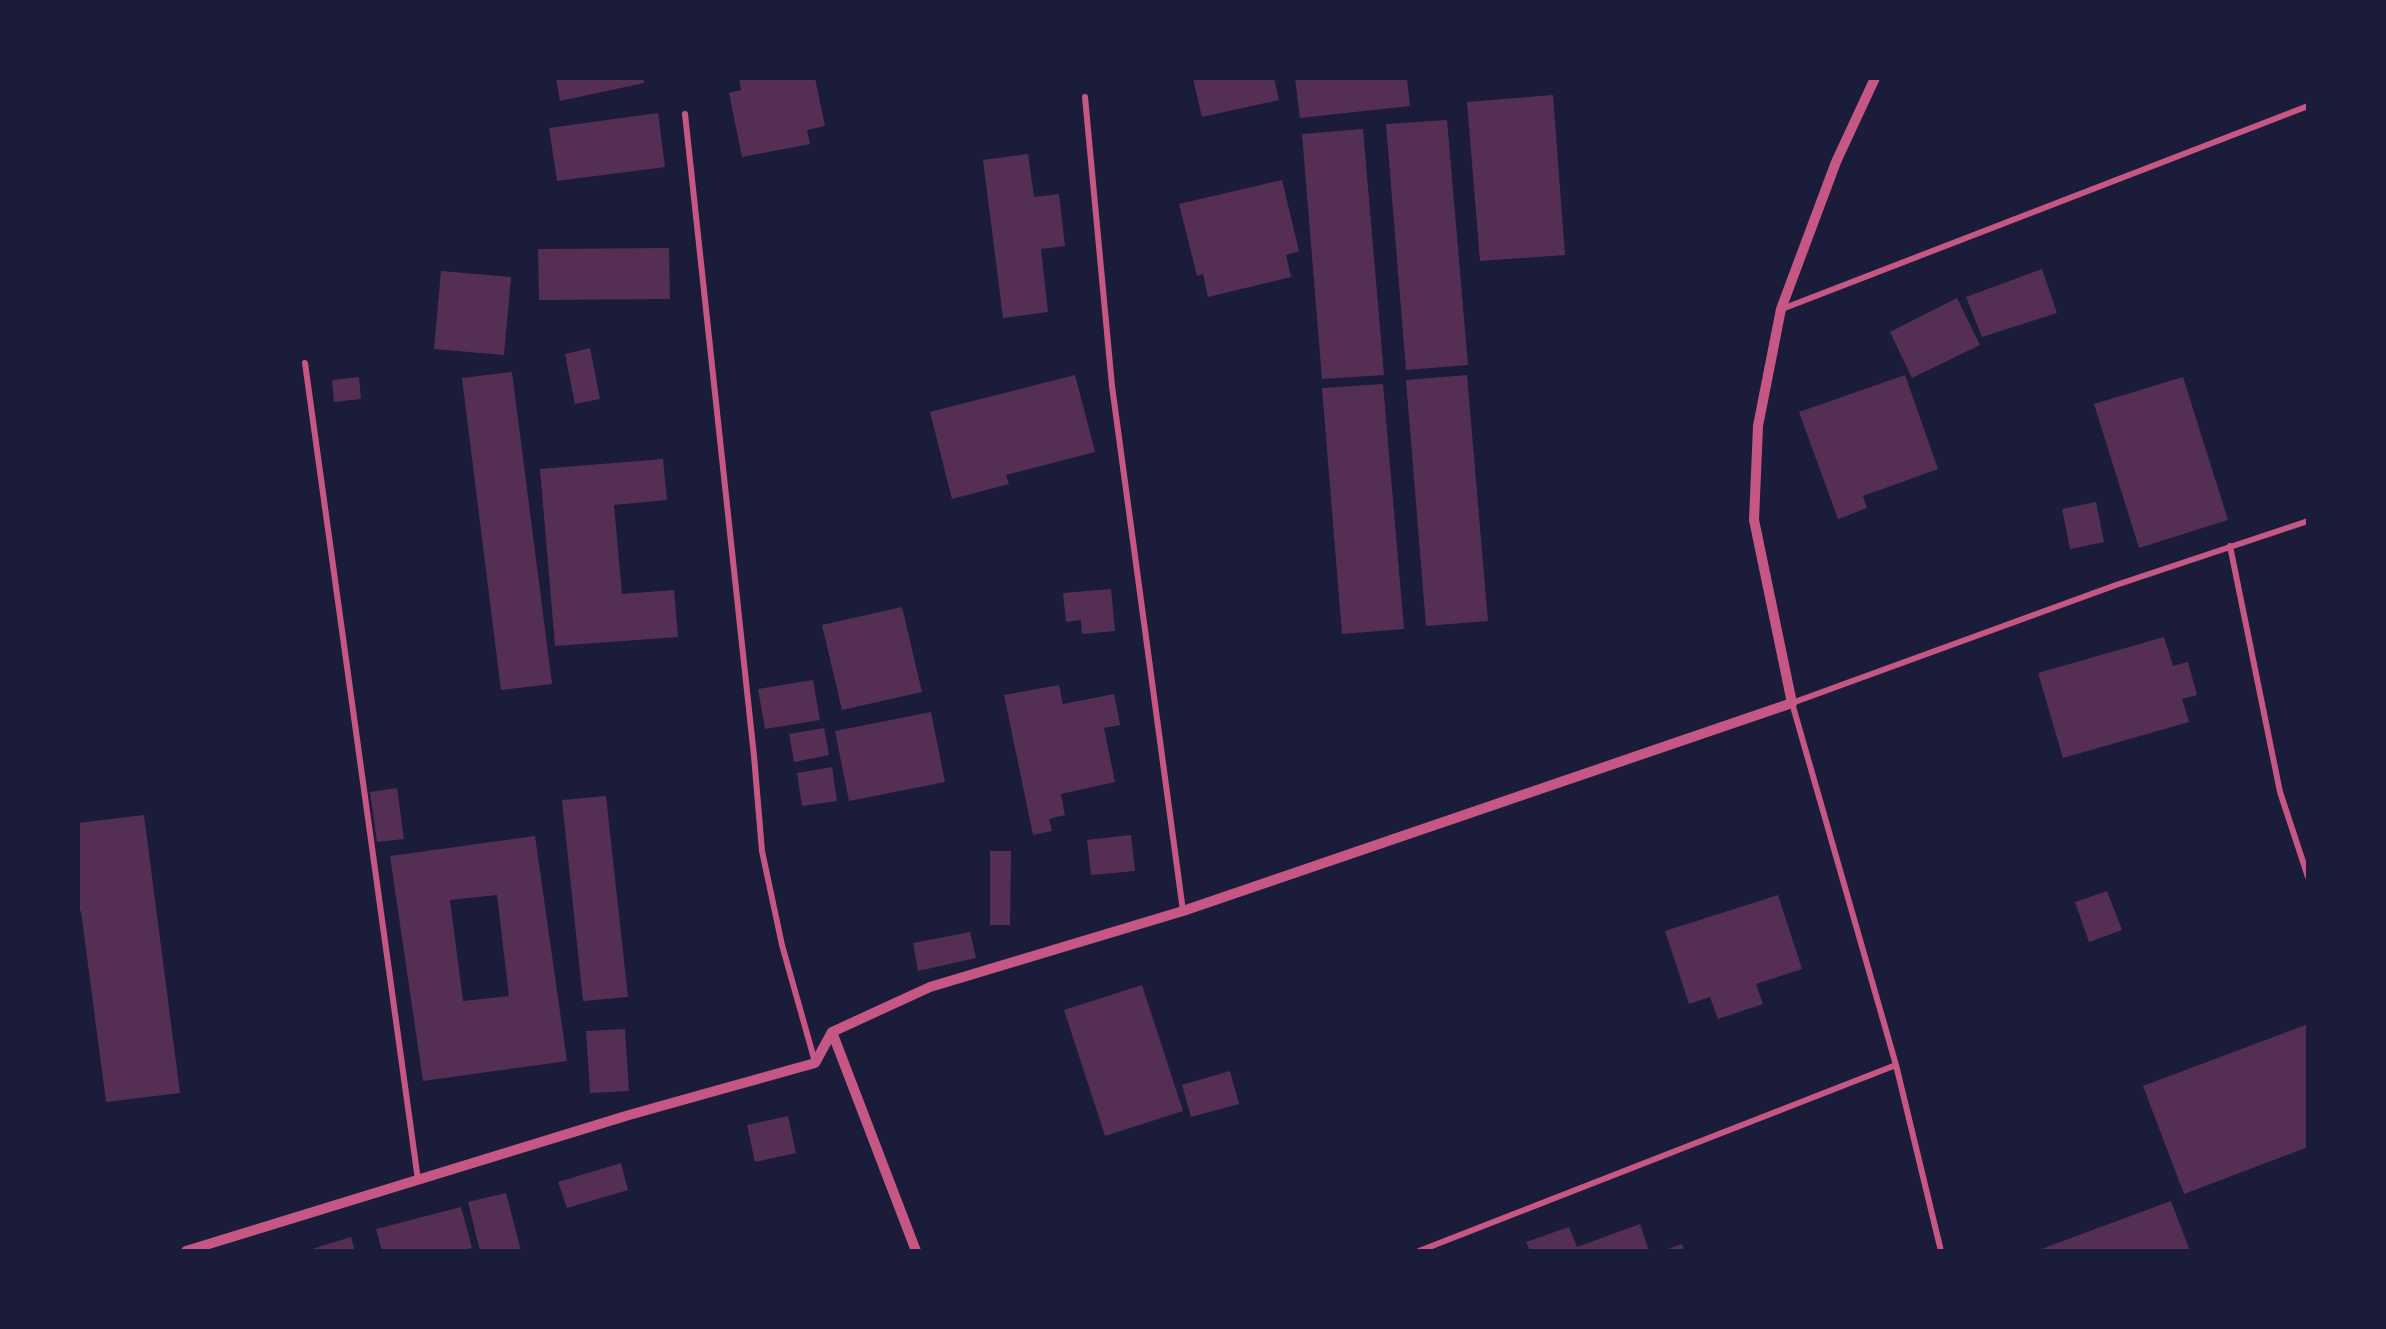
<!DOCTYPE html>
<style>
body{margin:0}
#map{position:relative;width:2386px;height:1329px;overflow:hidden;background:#1b1b3a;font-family:Overpass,sans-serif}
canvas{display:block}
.frame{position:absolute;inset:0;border:80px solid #1b1b3a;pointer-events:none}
</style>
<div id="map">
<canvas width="2386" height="1329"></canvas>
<div class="frame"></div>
</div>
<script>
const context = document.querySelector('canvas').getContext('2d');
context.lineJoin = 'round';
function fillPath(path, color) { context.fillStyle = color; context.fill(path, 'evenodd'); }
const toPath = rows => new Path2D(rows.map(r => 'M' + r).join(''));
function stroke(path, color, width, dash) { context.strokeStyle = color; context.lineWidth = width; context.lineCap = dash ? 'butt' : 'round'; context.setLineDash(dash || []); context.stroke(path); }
const building = toPath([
 [556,78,643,78,644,83,560,101],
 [739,78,815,78,825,126,807,130,810,144,742,157,729,93,741,90],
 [1193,78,1274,78,1279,100,1202,117],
 [1295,78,1407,78,1410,106,1300,118],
 [1553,95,1565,255,1480,261,1467,102],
 [658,113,665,167,557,181,549,128],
 [1447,120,1468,365,1406,370,1386,124],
 [1363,129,1384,375,1322,379,1302,134],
 [1028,154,1034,197,1059,194,1065,246,1041,249,1048,312,1003,318,983,160],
 [1282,180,1299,251,1286,255,1291,277,1208,297,1203,274,1197,276,1179,204],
 [669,248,670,299,539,300,538,249],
 [2042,269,2057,313,1982,337,1966,297],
 [441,271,511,277,504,355,434,349],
 [1957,298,1980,345,1912,378,1890,332],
 [590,348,600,399,575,404,565,354],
 [512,372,552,684,501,690,462,378],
 [1075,375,1095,452,1006,475,1009,484,952,499,930,412],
 [1467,375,1488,621,1426,626,1406,380],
 [1905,375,1938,469,1863,496,1867,508,1838,519,1799,412],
 [359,377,361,399,334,402,332,380],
 [2183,377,2228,520,2139,548,2094,404],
 [1383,384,1404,629,1342,634,1322,388],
 [663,459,667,500,614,505,622,594,674,590,678,637,555,646,540,469],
 [2096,502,2104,542,2070,549,2062,509],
 [1111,589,1115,631,1082,634,1081,620,1066,622,1063,593],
 [902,607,922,692,842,710,822,625],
 [2164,637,2173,666,2188,662,2197,695,2182,699,2189,722,2063,758,2038,673],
 [813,680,820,720,765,729,758,689],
 [1059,685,1063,704,1114,694,1120,725,1104,728,1115,782,1061,794,1065,815,1049,819,1052,831,1033,835,1004,695],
 [931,712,945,782,849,801,835,731],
 [824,728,829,755,794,762,789,734],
 [832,767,837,801,802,806,797,773],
 [397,788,404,839,377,842,370,792],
 [606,796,628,997,583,1001,562,800],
 [144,815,180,1093,106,1102,81,911,78,912,78,823],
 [1131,835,1135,871,1091,875,1087,840],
 [535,836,567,1061,423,1081,390,856],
 [497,895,509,996,463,1001,450,900],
 [990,851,1011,851,1010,925,990,925],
 [2107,891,2122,930,2089,942,2075,902],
 [1778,895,1802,969,1756,984,1763,1004,1718,1019,1710,997,1689,1004,1665,931],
 [970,932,976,958,918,971,913,943],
 [1142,985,1183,1111,1105,1136,1064,1010],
 [2308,1024,2308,1147,2184,1194,2143,1086],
 [625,1029,629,1091,590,1093,586,1031],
 [1230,1071,1239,1104,1191,1117,1182,1085],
 [788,1116,796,1153,755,1162,747,1125],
 [621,1163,628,1190,567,1208,558,1182],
 [506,1193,521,1251,480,1251,468,1202],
 [2171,1201,2190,1251,2036,1251],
 [461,1207,472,1248,461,1251,382,1251,376,1229],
 [1640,1224,1649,1251,1530,1251,1526,1242,1569,1227,1577,1247],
 [351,1237,355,1251,313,1251,312,1249],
 [1682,1244,1684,1251,1662,1251]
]);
const minor = toPath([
 [1085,97,1112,386,1183,911],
 [685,114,754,756,762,851,782,945,815,1062],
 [1782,309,2308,106],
 [305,363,418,1180],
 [2230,546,2280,792,2308,877],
 [1419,1251,1896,1065],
 [1941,1251,1896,1065,1792,703,2116,585,2308,521]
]);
const tertiary = toPath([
 [832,1032,916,1251],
 [186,1251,629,1115,815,1063,832,1032,930,987,1183,911,1792,703,1754,520,1758,426,1781,309,1836,162,1875,78]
]);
fillPath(building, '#542f53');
stroke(minor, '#c65784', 6);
stroke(tertiary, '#c65784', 10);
</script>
